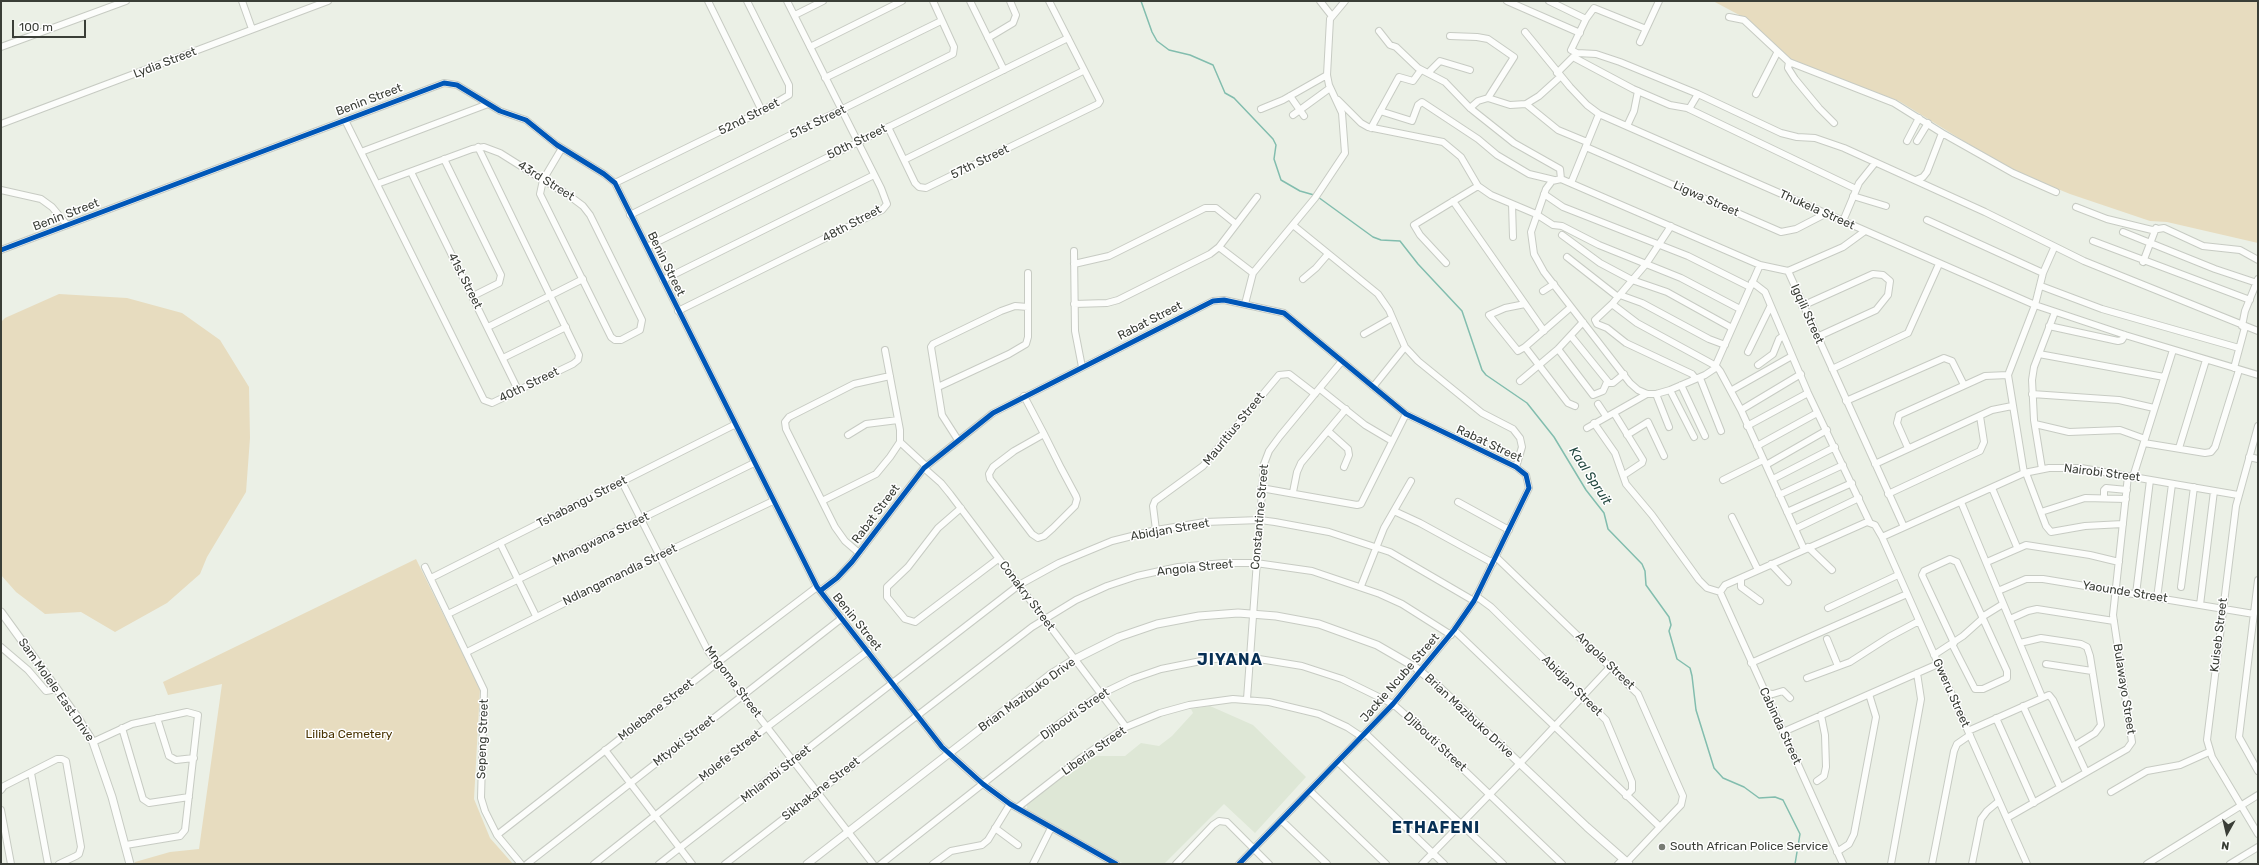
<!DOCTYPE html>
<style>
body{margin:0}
#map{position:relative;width:2259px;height:865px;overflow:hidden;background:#ebf0e6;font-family:Rubik,sans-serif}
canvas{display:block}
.frame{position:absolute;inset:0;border:2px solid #3a3e37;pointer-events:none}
.north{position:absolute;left:2207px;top:813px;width:40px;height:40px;-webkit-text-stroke:3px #fff;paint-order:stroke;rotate:188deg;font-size:11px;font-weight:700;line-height:16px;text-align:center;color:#3a3e37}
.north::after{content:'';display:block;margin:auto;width:14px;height:18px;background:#3a3e37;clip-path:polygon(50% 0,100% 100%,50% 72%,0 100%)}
.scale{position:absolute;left:12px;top:20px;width:74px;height:18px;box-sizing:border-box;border:2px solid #3a3e37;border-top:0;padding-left:5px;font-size:12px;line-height:14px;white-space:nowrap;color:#3a3e37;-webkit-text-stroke:3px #fff;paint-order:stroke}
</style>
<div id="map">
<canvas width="2259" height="865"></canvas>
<div class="frame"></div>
<div class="north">N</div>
<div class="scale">100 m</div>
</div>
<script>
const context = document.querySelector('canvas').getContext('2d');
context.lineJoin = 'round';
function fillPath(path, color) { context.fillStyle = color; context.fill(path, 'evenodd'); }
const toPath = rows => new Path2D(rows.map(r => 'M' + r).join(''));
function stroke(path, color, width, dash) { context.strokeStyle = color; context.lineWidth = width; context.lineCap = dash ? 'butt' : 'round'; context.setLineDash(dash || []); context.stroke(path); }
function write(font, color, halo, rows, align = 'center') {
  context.font = font + ' Rubik,sans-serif'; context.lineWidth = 3; context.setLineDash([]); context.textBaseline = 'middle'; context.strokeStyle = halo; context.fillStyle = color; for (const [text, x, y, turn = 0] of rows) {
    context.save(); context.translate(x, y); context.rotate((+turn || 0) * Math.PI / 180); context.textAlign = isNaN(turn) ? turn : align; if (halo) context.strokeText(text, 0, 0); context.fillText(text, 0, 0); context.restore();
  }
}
const built = toPath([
 [1210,706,1253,725,1306,777,1255,833,1224,804,1164,864,1124,864,1027,810,1027,803,1085,756,1125,756,1141,743,1159,746,1172,736,1193,713,1191,709]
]);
const green = toPath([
 [1713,1,2258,1,2258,243,2167,222,2150,221,2070,194,2009,169,1899,101,1777,56,1743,17],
 [59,294,127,298,182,313,220,340,249,387,250,438,246,492,207,557,200,574,167,603,115,632,81,612,45,614,16,592,1,575,1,322,5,318],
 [416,559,480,689,474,799,490,838,513,864,135,864,135,862,170,852,199,849,222,684,168,695,163,682]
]);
const stream = toPath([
 [1141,1,1152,32,1157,41,1169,50,1190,55,1213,65,1225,93,1234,98,1273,139,1276,145,1274,159,1281,180,1300,191,1314,195],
 [1318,197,1373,237,1381,240,1400,241,1418,264,1462,311,1482,370,1486,375,1527,403,1554,437,1586,490,1604,513,1608,529,1642,564,1645,571,1646,585,1669,617,1671,625,1669,631,1677,659,1690,668,1692,676,1696,710,1714,768,1723,778,1744,787,1759,798,1775,797,1783,800,1800,834,1795,864]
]);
const minor = toPath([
 [242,1,252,29],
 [708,1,762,111],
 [970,1,1004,70],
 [1320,1,1331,15],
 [1507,1,1580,33],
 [1549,1,1586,19,1594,8,1646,29],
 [795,15,823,1],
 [1729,17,1744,20,1789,62],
 [1586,19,1571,50,1577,53,1596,54,1620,62,1698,94,1781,133,1797,137,1815,138,1844,148,1985,212,2084,261,2258,331],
 [1379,31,1390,45,1396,47,1418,68,1445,82,1470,108,1514,143,1560,169,1561,179],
 [1525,32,1570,87,1587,105,1599,114,2035,305,2125,335,2258,375],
 [1450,36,1477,37,1488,39,1514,57,1488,98,1478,101,1470,108],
 [988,38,1013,23,1016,15,1010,1],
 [1640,42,1659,1],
 [1,47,126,1],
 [810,47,902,1],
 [1428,73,1440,61,1470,70],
 [1557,73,1573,57,1633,89,1670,105,1687,108,1856,189],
 [825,78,941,21],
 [1756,94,1777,53],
 [1290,96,1304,116],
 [1488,98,1510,105,1526,104,1539,96,1560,77],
 [1338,100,1361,123,1368,127,1443,142,1461,157,1478,186,1491,195,1536,214,1553,225,1562,226,1599,245,1681,278,1740,309],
 [1526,104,1558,130,1587,142],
 [1261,109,1283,100,1327,75],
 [1689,109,1698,94],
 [1380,111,1412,121,1418,105,1422,102,1478,139,1497,155,1529,174,1554,180],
 [1293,115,1330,88],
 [345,120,484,400,492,403,573,364,578,360,579,355,478,147],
 [1834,123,1819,108,1795,79,1788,68,1789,62,1894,103,1942,133],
 [1,124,328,1],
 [1627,126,1634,111,1638,91],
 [888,127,915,183,919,187,926,188,1098,104,1100,101,1049,1],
 [1371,128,1399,77,1413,81,1421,70],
 [1907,141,1919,118],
 [1917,141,1928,123],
 [1586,147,1781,232,1796,229,1825,214],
 [361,152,488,104],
 [444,159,501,275,499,283,473,296],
 [904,160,1083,71],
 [411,172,518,390],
 [1916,180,1923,177,1927,172,1942,133,2013,173,2056,192],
 [615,183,762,111,789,95,789,85,747,1],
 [1571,183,1599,114],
 [377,184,472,149,484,147,500,153,543,180,567,194,583,206,590,215,642,320,640,330,621,340,615,340,611,337,540,194,543,180,562,148],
 [1,190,41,199,52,207,67,225],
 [1544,194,1563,207,1688,256,1750,287],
 [1853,196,1886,206],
 [1453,201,1544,331],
 [1512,204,1513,237],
 [2076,207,2107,219,2152,230,2164,228,2203,246,2240,250,2258,260],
 [630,215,953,54,954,47,933,1],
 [1927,220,2043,273],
 [1843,221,1859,183,1875,163],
 [1293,225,1378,294,1389,310,1405,347,1418,361,1482,413,1513,429,1520,438,1522,447,1516,467],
 [1671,226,1646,264,1612,304,1595,320,1597,324,1607,328,1626,343,1692,374,1696,379],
 [2123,232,2215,269,2257,283],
 [1562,235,1600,263,1632,280,1667,292,1732,328],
 [2093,241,2250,300],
 [647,247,1068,38],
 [1219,247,1253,273],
 [1,250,444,83,457,85,500,111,526,120,557,145,604,174,615,183,817,587,942,747,983,784,1010,804,1116,864],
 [1074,251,1075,331,1082,367],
 [1567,257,1618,297],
 [2143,262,2156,228],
 [1446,263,1420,235,1414,225,1478,186],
 [1074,264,1109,256,1205,208,1216,208,1236,224],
 [1760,265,1714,369,1705,375,1670,390,1656,394,1647,394,1638,390,1630,383,1544,272,1534,254,1531,232,1546,189,1552,181,1561,179,1760,265,1788,271,1904,527],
 [1788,271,1843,247,1865,231],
 [1303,279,1316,268,1328,254],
 [663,280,874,175],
 [1752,282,1765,292,1808,393,1870,523],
 [2041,286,2102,309,2239,348],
 [1543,291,1554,284],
 [1620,295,1642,303,1709,339,1725,345],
 [1074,304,1107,303,1118,300,1210,254,1219,247,1257,197],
 [1245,304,1253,273,1315,198,1345,153,1342,113,1329,85,1327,75,1330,19,1345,1],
 [1525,304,1505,308,1489,315,1518,351,1525,347,1571,307],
 [1612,304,1637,323,1716,366,1720,371,1741,410,1804,549],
 [1802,306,1873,274,1883,275,1890,281,1888,295,1876,310,1817,337],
 [678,311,882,210,887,204,881,188,787,1],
 [2049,326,2118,341,2122,340,2125,335],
 [2242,326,2245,311,2258,279],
 [488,327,583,279],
 [1364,334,1392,318],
 [1571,336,1609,383,1613,383,1624,374],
 [1525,347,1568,403,1575,406],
 [1558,349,1593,395,1603,391,1607,382],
 [1748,352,1770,307],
 [2039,354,2164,377],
 [503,358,566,327],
 [1758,365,1773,354,1779,339,1783,336],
 [2234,368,2245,327],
 [1832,369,1908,333,1939,264],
 [1700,378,1721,431],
 [1520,381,1558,349,1583,322],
 [1681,385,1705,436],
 [938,387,1009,354,1026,344,1028,337,1028,273],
 [1373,387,1405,347],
 [1320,389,1365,425,1392,441],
 [1670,390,1694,437],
 [1732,390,1792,356],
 [1656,394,1669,427],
 [2032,394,2119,400,2154,408],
 [1024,396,1044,434,1061,468,1076,496,1077,499,1075,506,1053,528,1044,536,1038,538,1032,534,1016,513,990,479,989,474,993,467,1014,451,1044,434],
 [1846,401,1944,358,1952,361,1964,385],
 [1598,404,1606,416],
 [1741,410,1801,374],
 [1614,413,1643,460,1642,463,1624,475],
 [1594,423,1615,453,1626,484,1652,515,1699,580,1707,588,1720,592],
 [2035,424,2069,432,2120,430,2145,439],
 [1747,426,1808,393],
 [2258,426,2236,506,2207,740,2212,757,2258,834],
 [1587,428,1647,394],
 [1328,431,1348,449,1349,455,1344,467],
 [848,435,866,424,898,420],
 [1627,435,1648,422,1664,456],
 [958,440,942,415,931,347,933,344,1001,311,1015,306,1028,307],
 [900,442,926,466],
 [2144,443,2205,453,2211,452,2215,447,2239,370],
 [1757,446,1817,413],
 [1908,448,1897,423,1899,415,1985,376,2008,375],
 [2179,448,2206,360],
 [2249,457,2258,459],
 [1875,464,1992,410,2012,406],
 [1766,465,1827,430],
 [924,468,941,483,950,494,1126,727],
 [2042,469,2034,420,2032,380,2034,367,2055,312],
 [2024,473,2008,375,2035,305,2043,273,2054,248],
 [2026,473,2046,526,2051,532,2085,526,2123,524],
 [2133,477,2173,350],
 [1773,479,1835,447],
 [1723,480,1763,460],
 [622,482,708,651,873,864],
 [1261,488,1357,505,1361,504,1406,414],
 [1992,488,2017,547],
 [1293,492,1297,472,1301,463,1346,409],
 [1888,494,1980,451,1984,442,1980,416],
 [1779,495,1843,465],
 [2104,498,2104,490,2106,488,2127,490],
 [822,501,876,474,890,457,900,442,900,430,885,350],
 [1458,502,1509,530],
 [1961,502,2042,697],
 [961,508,938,528,908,567,887,587,887,597,905,619,915,622,998,559],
 [1394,511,1420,523,1493,563],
 [1787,512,1852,483],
 [2041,512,2085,498,2126,499],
 [1732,517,1758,570],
 [1795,529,1859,498],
 [1156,530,1153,506,1155,501,1203,466,1279,375,1289,374,1315,394],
 [1882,537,2024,473,2049,468,2081,468,2238,495],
 [500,543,536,616],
 [1808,547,1832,570],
 [859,553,845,541,835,527,786,429,785,422,789,417,854,384,890,376],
 [1496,557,1638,694,1683,796,1681,805,1660,827],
 [1987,562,2026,545,2090,555,2119,562],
 [1771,564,1788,582],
 [425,567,484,690,481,798,485,811,497,835,521,864],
 [431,578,734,425],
 [1741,579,1741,587,1760,601],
 [2258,580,2239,737,2258,771],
 [1361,586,1384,528,1411,481],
 [2181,587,2194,487],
 [820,591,837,578,852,562,924,468,993,413,1213,301,1224,300,1284,313,1406,414,1516,467,1526,475,1529,488,1474,601,1454,630,1393,704,1239,864],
 [1998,591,2026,579,2043,579,2254,614],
 [2136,594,2150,480],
 [1476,596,1491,607,1606,720,1632,782,1632,790,1626,796],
 [2157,598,2172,484],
 [2200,605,2214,491],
 [1828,608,1898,575],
 [448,614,754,463],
 [1982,617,2003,604],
 [2010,619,2028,611,2037,609,2114,621],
 [1454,630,1660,827,1627,862],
 [1827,639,1838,666],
 [2020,643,2041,638,2081,644,2087,647,2090,656,2101,725,2095,733,2074,746],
 [1952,644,1975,689,1983,689,2007,678,2007,671,1957,562,1950,559,1924,571,1922,575,1954,643],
 [1,647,28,670,46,691,57,689],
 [467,652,660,555,773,501],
 [1934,655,1963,636,1982,619],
 [1751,663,1907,594],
 [2046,664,2092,671],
 [1807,678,1850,662,1889,637,1919,621],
 [1765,693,1773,694,1783,691,1790,698],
 [1247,699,1264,464,1269,451,1280,436,1342,361],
 [2023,706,2060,787],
 [157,718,169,756,176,760,194,758],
 [1996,718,2034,803],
 [122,728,143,799,149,803,189,797],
 [1968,731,2049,695,2053,700,2086,772],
 [1783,732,1938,664],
 [1366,734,1503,864],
 [93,742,132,724,187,712,198,715,185,830,180,836,126,845],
 [605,750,692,864],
 [1338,762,1444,864],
 [31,773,48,864],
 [1817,781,1824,776,1826,767,1825,735,1821,715],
 [1,790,4,786,57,759,62,759,66,761,81,847,79,854,76,856,59,864],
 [1310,791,1386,864],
 [2111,792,2147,771,2180,765,2209,752],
 [1017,808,1081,758,1126,727,1160,713,1189,705,1233,699,1269,702,1319,714,1347,727,1362,737],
 [1,810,11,864],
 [2007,818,2127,749,2132,742,2113,615,2128,476],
 [1282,821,1327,864],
 [995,828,1018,845],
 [497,835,717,663,817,587],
 [1837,852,1849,844,1854,834,1876,717,1869,694],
 [527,864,842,618],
 [594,864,767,727,868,651],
 [659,864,1019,585,1059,563,1112,541,1156,530,1205,522,1260,520,1275,522,1329,532,1390,552,1474,601],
 [725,864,1032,627,1076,600,1107,586,1137,576,1178,567,1224,563,1256,563,1312,571,1380,594,1402,604,1451,635],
 [881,864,1060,723,1101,694,1132,679,1161,669,1206,660,1224,658,1259,659,1302,666,1342,679,1393,704,1417,725,1562,864],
 [933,864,951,851,982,845,988,840,1010,804],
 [1033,864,1051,828],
 [1176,864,1213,825,1219,821,1227,822,1269,864],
 [1422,864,1525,758,1611,666],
 [1618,864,1623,859],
 [1843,864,1720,592,1725,585,1867,522,1875,525,1882,537,2027,864],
 [1891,864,1921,699,1917,673],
 [1932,864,1954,751,1957,744,1970,735],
 [1972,864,1981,819,1987,811,1999,801],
 [2147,864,2258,795],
 [2230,864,2258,847]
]);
const tertiary = toPath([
 [1,612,78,718,93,742,112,797,130,864],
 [807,864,1051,674,1075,659,1119,637,1157,624,1199,616,1238,613,1276,616,1319,624,1377,645,1415,667,1437,685,1587,827,1629,864]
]);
const cycleway = toPath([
 [1,250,444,83,457,85,500,111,526,120,557,145,604,174,615,183,817,587,942,747,983,784,1010,804,1116,864],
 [820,591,837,578,852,562,924,468,993,413,1213,301,1224,300,1284,313,1406,414,1516,467,1526,475,1529,488,1474,601,1454,630,1393,704,1239,864]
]);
const markers = [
 [1662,847,4,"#787c74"]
];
const streetNames = [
 ["Lydia Street",165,63,-21],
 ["Benin Street",369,100,-21],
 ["52nd Street",749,117,-27],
 ["51st Street",818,122,-26],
 ["50th Street",857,142,-26],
 ["57th Street",980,162,-26],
 ["43rd Street",546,181,32],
 ["Ligwa Street",1706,199,24],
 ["Thukela Street",1817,210,24],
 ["Benin Street",66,215,-21],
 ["48th Street",852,224,-28],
 ["Benin Street",666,264,64],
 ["41st Street",465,281,63],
 ["Igqili Street",1807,314,66],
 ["Rabat Street",1150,321,-27],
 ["40th Street",529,385,-26],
 ["Mauritius Street",1234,429,-51],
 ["Rabat Street",1489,444,25],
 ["Nairobi Street",2102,473,7],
 ["Tshabangu Street",582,502,-27],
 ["Rabat Street",876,514,-53],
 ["Constantine Street",1260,517,-85],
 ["Abidjan Street",1170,530,-10],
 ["Mhangwana Street",601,539,-26],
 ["Angola Street",1195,568,-6],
 ["Ndlangamandla Street",620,575,-26],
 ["Yaounde Street",2125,592,9],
 ["Conakry Street",1027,596,53],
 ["Benin Street",857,622,51],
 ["Kuiseb Street",2219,635,-83],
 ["Angola Street",1605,661,44],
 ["Jackie Ncube Street",1400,678,-49],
 ["Mngoma Street",733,682,53],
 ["Abidjan Street",1572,686,45],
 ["Bulawayo Street",2124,689,81],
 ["Sam Molele East Drive",56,690,55],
 ["Gweru Street",1951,693,66],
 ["Brian Mazibuko Drive",1027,695,-36],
 ["Molebane Street",656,710,-38],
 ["Djibouti Street",1075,714,-35],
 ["Brian Mazibuko Drive",1469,716,43],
 ["Cabinda Street",1780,726,65],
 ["Sepeng Street",483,739,-88],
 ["Mtyoki Street",684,741,-38],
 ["Djibouti Street",1435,742,43],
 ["Liberia Street",1094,751,-35],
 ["Molefe Street",730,756,-38],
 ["Mhlambi Street",776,774,-38],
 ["Sikhakane Street",821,789,-38]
];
const parkNames = [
 ["Liliba Cemetery",349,735]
];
const poiNames = [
 ["South African Police Service",1670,847]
];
const waterNames = [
 ["Kaal Spruit",1590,476,57]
];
const districtNames = [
 ["JIYANA",1230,660],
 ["ETHAFENI",1436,828]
];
fillPath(built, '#dee7d6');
fillPath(green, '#e7dcbf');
stroke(stream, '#82bdae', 1.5);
stroke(minor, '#c7cbc3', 8);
stroke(tertiary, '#c7cbc3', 9);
stroke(minor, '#fcfdfb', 6);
stroke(tertiary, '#fcfdfb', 7);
stroke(cycleway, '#0057b8', 5);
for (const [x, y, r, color] of markers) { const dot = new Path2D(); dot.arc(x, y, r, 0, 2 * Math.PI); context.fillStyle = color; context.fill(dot); stroke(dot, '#fff', 1.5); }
write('12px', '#3a3e37', '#fff', streetNames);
write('12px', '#483200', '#fff', parkNames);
write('12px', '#3a3e37', '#fff', poiNames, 'left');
write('italic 13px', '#20463e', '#fff', waterNames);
context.letterSpacing = '1px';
write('bold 16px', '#083055', '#fff', districtNames);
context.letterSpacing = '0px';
</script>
